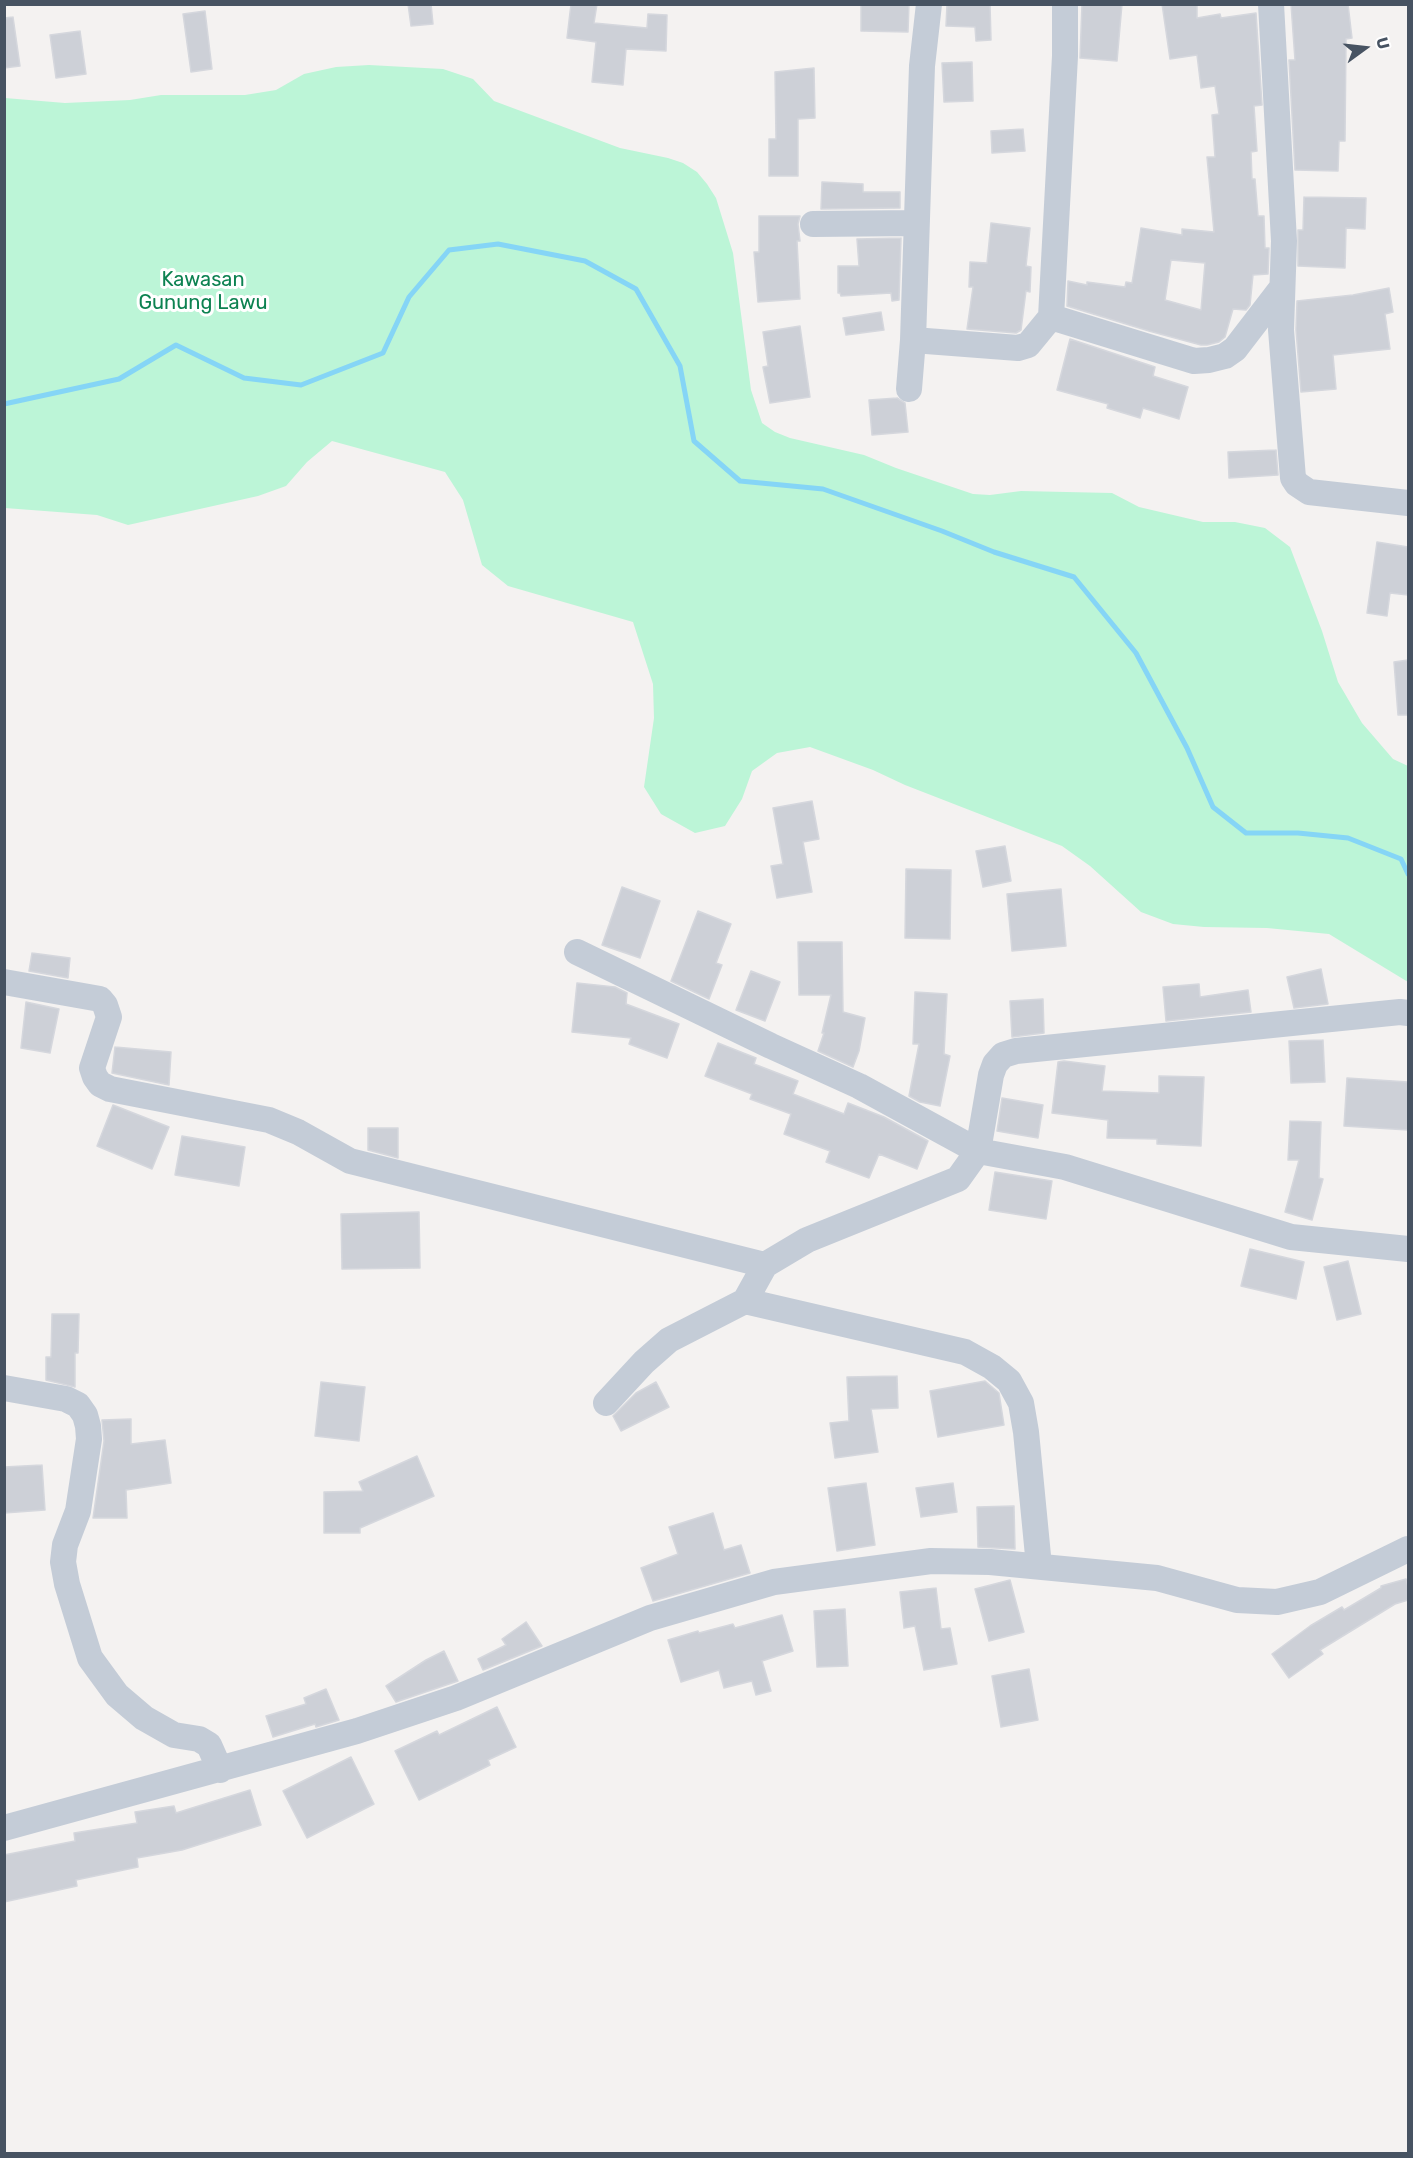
<!DOCTYPE html>
<style>
body{margin:0}
#map{position:relative;width:1413px;height:2158px;overflow:hidden;background:#f4f2f1;font-family:Rubik,sans-serif}
canvas{display:block}
.frame{position:absolute;inset:0;border:6px solid #475362;pointer-events:none}
.north{position:absolute;left:1335px;top:18px;width:60px;height:60px;-webkit-text-stroke:4px #fff;paint-order:stroke;rotate:75deg;font-size:16px;font-weight:700;line-height:24px;text-align:center;color:#475362}
.north::after{content:'';display:block;margin:auto;width:21px;height:27px;background:#475362;clip-path:polygon(50% 0,100% 100%,50% 72%,0 100%)}
</style>
<div id="map">
<canvas width="1413" height="2158"></canvas>
<div class="frame"></div>
<div class="north">U</div>
</div>
<script>
const context = document.querySelector('canvas').getContext('2d');
context.lineJoin = 'round';
function fillPath(path, color) { context.fillStyle = color; context.fill(path, 'evenodd'); }
const toPath = rows => new Path2D(rows.map(r => 'M' + r).join(''));
function stroke(path, color, width, dash) { context.strokeStyle = color; context.lineWidth = width; context.lineCap = dash ? 'butt' : 'round'; context.setLineDash(dash || []); context.stroke(path); }
function write(font, color, halo, rows, align = 'center') {
  context.font = font + ' Rubik,sans-serif'; context.lineWidth = 6; context.setLineDash([]); context.textBaseline = 'middle'; context.strokeStyle = halo; context.fillStyle = color; for (const [text, x, y, turn = 0] of rows) {
    context.save(); context.translate(x, y); context.rotate((+turn || 0) * Math.PI / 180); context.textAlign = isNaN(turn) ? turn : align; if (halo) context.strokeText(text, 0, 0); context.fillText(text, 0, 0); context.restore();
  }
}
const green = toPath([
 [369,65,443,69,473,79,494,101,620,148,668,158,683,163,697,172,707,184,716,198,733,253,751,390,762,423,775,432,790,438,864,455,896,468,973,494,990,495,1021,491,1112,493,1139,507,1203,522,1235,522,1265,528,1290,547,1322,631,1338,682,1362,723,1393,759,1408,766,1408,982,1329,934,1267,928,1204,927,1173,924,1141,912,1090,866,1062,846,905,785,873,770,810,747,777,753,752,771,742,799,725,826,695,833,661,814,644,787,654,718,653,684,633,622,508,586,482,565,463,500,445,472,332,441,307,462,286,486,258,496,128,525,97,515,5,508,5,98,65,103,130,100,161,95,245,95,276,90,304,74,336,67]
]);
const stream = toPath([
 [4,404,119,379,176,345,244,378,301,385,383,353,409,297,449,250,498,244,585,261,636,289,680,366,694,441,740,481,823,489,942,531,994,552,1074,577,1136,653,1187,748,1213,807,1246,833,1298,833,1348,838,1401,859,1408,874]
]);
const building = toPath([
 [408,4,431,4,433,24,411,26,408,4],
 [571,4,597,4,594,23,647,28,648,14,667,15,666,51,626,49,623,85,592,82,596,42,567,38,571,4],
 [861,4,909,4,908,32,861,31,861,4],
 [947,4,990,4,991,40,976,41,975,27,946,26,947,4],
 [1082,4,1122,4,1117,61,1080,58,1082,4],
 [1162,4,1197,4,1197,18,1220,14,1221,18,1256,13,1262,105,1254,106,1257,151,1251,152,1252,179,1255,179,1258,216,1264,216,1265,248,1269,248,1268,274,1253,275,1250,305,1246,310,1233,309,1225,337,1219,342,1207,345,1201,345,1149,331,1067,306,1068,281,1087,285,1087,282,1125,287,1126,282,1132,283,1141,228,1182,235,1182,229,1214,232,1207,157,1215,157,1212,115,1219,114,1215,86,1201,88,1197,55,1170,59,1162,4],
 [1171,260,1205,263,1201,310,1165,300,1171,260],
 [1291,4,1348,4,1352,38,1346,39,1345,141,1339,141,1338,171,1295,170,1289,60,1295,60,1291,4],
 [205,11,212,69,191,72,183,14,205,11],
 [13,17,20,66,4,68,4,18,13,17],
 [80,31,86,74,56,78,50,35,80,31],
 [972,62,973,101,944,102,942,63,972,62],
 [814,68,815,118,798,119,798,176,769,176,769,139,776,139,775,72,814,68],
 [1023,129,1025,151,992,153,991,131,1023,129],
 [822,182,863,184,863,192,900,192,900,208,821,209,822,182],
 [1304,197,1366,198,1365,229,1346,228,1345,268,1298,266,1298,230,1303,230,1304,197],
 [759,216,800,216,798,224,800,241,797,241,800,299,758,302,754,252,759,252,759,216],
 [991,223,1030,228,1026,266,1031,267,1030,292,1026,291,1021,330,1016,333,967,329,973,287,969,287,970,262,987,263,991,223],
 [901,238,899,300,892,301,891,293,841,296,840,293,838,293,838,266,859,266,857,239,901,238],
 [1389,288,1393,312,1385,314,1390,349,1333,355,1336,389,1301,392,1296,330,1297,301,1353,295,1389,288],
 [881,312,884,330,846,335,843,318,881,312],
 [800,326,810,397,770,403,763,367,768,366,763,332,800,326],
 [1070,339,1155,367,1153,376,1188,387,1179,419,1143,408,1140,418,1107,408,1108,404,1057,390,1070,339],
 [897,398,905,403,908,432,872,435,869,400,897,398],
 [1276,450,1278,475,1229,478,1228,452,1276,450],
 [1377,542,1408,547,1408,595,1390,593,1387,616,1367,613,1377,542],
 [1408,660,1408,715,1398,715,1394,662,1408,660],
 [812,801,819,839,803,842,812,892,777,898,771,866,783,864,773,808,812,801],
 [1005,846,1011,881,983,887,976,851,1005,846],
 [906,869,951,870,950,939,905,938,906,869],
 [622,887,660,901,640,958,602,945,622,887],
 [1061,889,1066,946,1012,951,1007,894,1061,889],
 [698,911,731,924,716,963,722,965,709,999,671,981,698,911],
 [798,942,842,942,843,1012,865,1018,859,1051,853,1067,818,1051,824,1033,822,1033,831,995,799,995,798,942],
 [32,953,70,958,68,978,29,971,32,953],
 [1321,969,1328,1004,1294,1008,1287,977,1321,969],
 [751,971,780,982,765,1021,736,1010,751,971],
 [577,983,615,987,627,993,626,1004,679,1024,667,1058,629,1044,631,1038,572,1032,577,983],
 [1199,984,1200,997,1248,990,1251,1012,1166,1021,1163,987,1199,984],
 [915,992,947,994,944,1054,950,1056,940,1106,920,1102,909,1096,919,1044,913,1044,915,992],
 [1043,999,1044,1033,1012,1037,1010,1001,1043,999],
 [26,1002,59,1009,50,1053,21,1048,26,1002],
 [1323,1040,1325,1082,1291,1083,1289,1041,1323,1040],
 [718,1043,756,1058,754,1064,798,1081,793,1094,844,1114,848,1103,884,1117,928,1141,917,1169,879,1154,869,1178,826,1162,830,1151,784,1134,791,1114,750,1099,752,1094,705,1076,718,1043],
 [115,1047,171,1052,169,1085,112,1073,115,1047],
 [1064,1061,1105,1066,1102,1091,1159,1093,1159,1076,1204,1077,1201,1146,1157,1144,1157,1139,1107,1138,1108,1120,1052,1113,1058,1062,1064,1061],
 [1347,1078,1408,1082,1408,1130,1344,1126,1347,1078],
 [1002,1098,1043,1105,1038,1138,997,1131,1002,1098],
 [113,1105,169,1127,152,1169,97,1146,113,1105],
 [1290,1121,1321,1122,1319,1178,1323,1179,1312,1220,1285,1212,1299,1160,1288,1160,1290,1121],
 [368,1128,398,1128,398,1158,368,1150,368,1128],
 [182,1136,245,1147,239,1186,175,1175,182,1136],
 [995,1172,1052,1181,1046,1219,989,1210,995,1172],
 [419,1212,420,1268,342,1269,341,1214,419,1212],
 [1250,1249,1304,1262,1296,1299,1241,1286,1250,1249],
 [1348,1261,1361,1314,1337,1320,1324,1267,1348,1261],
 [52,1314,79,1314,78,1353,75,1353,75,1387,46,1380,46,1357,51,1357,52,1314],
 [897,1376,898,1408,871,1409,878,1452,835,1458,830,1423,849,1421,847,1377,897,1376],
 [985,1381,999,1393,1004,1425,938,1437,930,1391,985,1381],
 [321,1382,365,1387,359,1441,315,1436,321,1382],
 [656,1382,669,1407,621,1431,613,1416,636,1393,656,1382],
 [131,1419,131,1444,165,1440,171,1483,126,1490,127,1518,93,1518,104,1441,102,1420,131,1419],
 [417,1456,434,1496,360,1528,360,1533,324,1533,324,1492,363,1491,359,1482,417,1456],
 [42,1465,45,1510,4,1513,4,1467,42,1465],
 [866,1483,875,1545,837,1551,828,1488,866,1483],
 [953,1483,957,1512,921,1517,916,1488,953,1483],
 [1014,1506,1015,1549,978,1547,977,1507,1014,1506],
 [713,1513,724,1550,741,1545,750,1573,653,1601,641,1568,678,1554,669,1527,713,1513],
 [1406,1579,1408,1587,1408,1600,1395,1604,1320,1650,1323,1654,1289,1678,1272,1654,1310,1626,1342,1607,1344,1610,1381,1588,1381,1586,1406,1579],
 [1010,1580,1024,1632,989,1641,975,1589,1010,1580],
 [936,1588,941,1629,950,1628,957,1664,924,1670,915,1626,904,1628,900,1592,936,1588],
 [845,1609,848,1666,817,1667,814,1611,845,1609],
 [782,1615,793,1651,762,1661,771,1691,756,1695,752,1681,724,1688,719,1670,681,1682,668,1640,698,1631,699,1633,733,1624,735,1628,782,1615],
 [526,1622,542,1646,483,1670,478,1659,506,1645,502,1639,526,1622],
 [444,1651,458,1681,396,1702,386,1686,426,1660,444,1651],
 [1029,1669,1038,1720,1001,1727,992,1676,1029,1669],
 [326,1689,339,1720,316,1727,315,1724,273,1737,266,1716,306,1704,304,1698,326,1689],
 [497,1707,516,1747,488,1760,490,1765,419,1800,395,1751,437,1731,439,1735,497,1707],
 [351,1757,374,1804,307,1838,283,1791,351,1757],
 [250,1790,261,1825,182,1850,137,1858,138,1867,76,1880,77,1886,4,1902,4,1855,75,1841,74,1833,137,1823,135,1812,174,1806,176,1813,250,1790]
]);
const minor = toPath([
 [929,4,922,66,913,340,1018,348,1028,345,1051,317,1065,56,1065,4],
 [1271,4,1284,241,1281,330,1293,478,1297,484,1309,492,1408,503],
 [813,224,916,223],
 [1051,317,1194,361,1209,360,1225,356,1235,349,1281,289],
 [909,389,913,340],
 [577,952,771,1046,859,1086,978,1151,1065,1167,1291,1237,1408,1249],
 [4,982,100,999,105,1005,109,1017,92,1068,95,1077,100,1084,110,1089,269,1120,298,1132,350,1161,765,1265],
 [745,1301,965,1352,992,1367,1009,1381,1021,1403,1026,1432,1039,1566],
 [4,1388,66,1399,78,1405,85,1415,88,1426,89,1439,78,1511,65,1545,63,1562,67,1584,90,1658,117,1695,144,1718,174,1735,199,1739,209,1745,220,1770],
 [606,1403,644,1362,669,1340,745,1301,765,1265,807,1240,958,1179,978,1151,991,1075,995,1064,1003,1055,1016,1051,1400,1012,1408,1013],
 [4,1828,357,1731,456,1698,650,1618,774,1582,931,1561,990,1562,1157,1578,1237,1600,1277,1602,1320,1592,1408,1549]
]);
const parkNames = [
 ["Kawasan",203,280],
 ["Gunung Lawu",203,303]
];
fillPath(green, '#bcf5d7');
stroke(stream, '#85d5f6', 5);
fillPath(building, '#cdd0d7');
stroke(building, '#d5d7dd', 1.5);
stroke(minor, '#c4ccd7', 26);
write('20px', '#0d8251', '#fff', parkNames);
</script>
